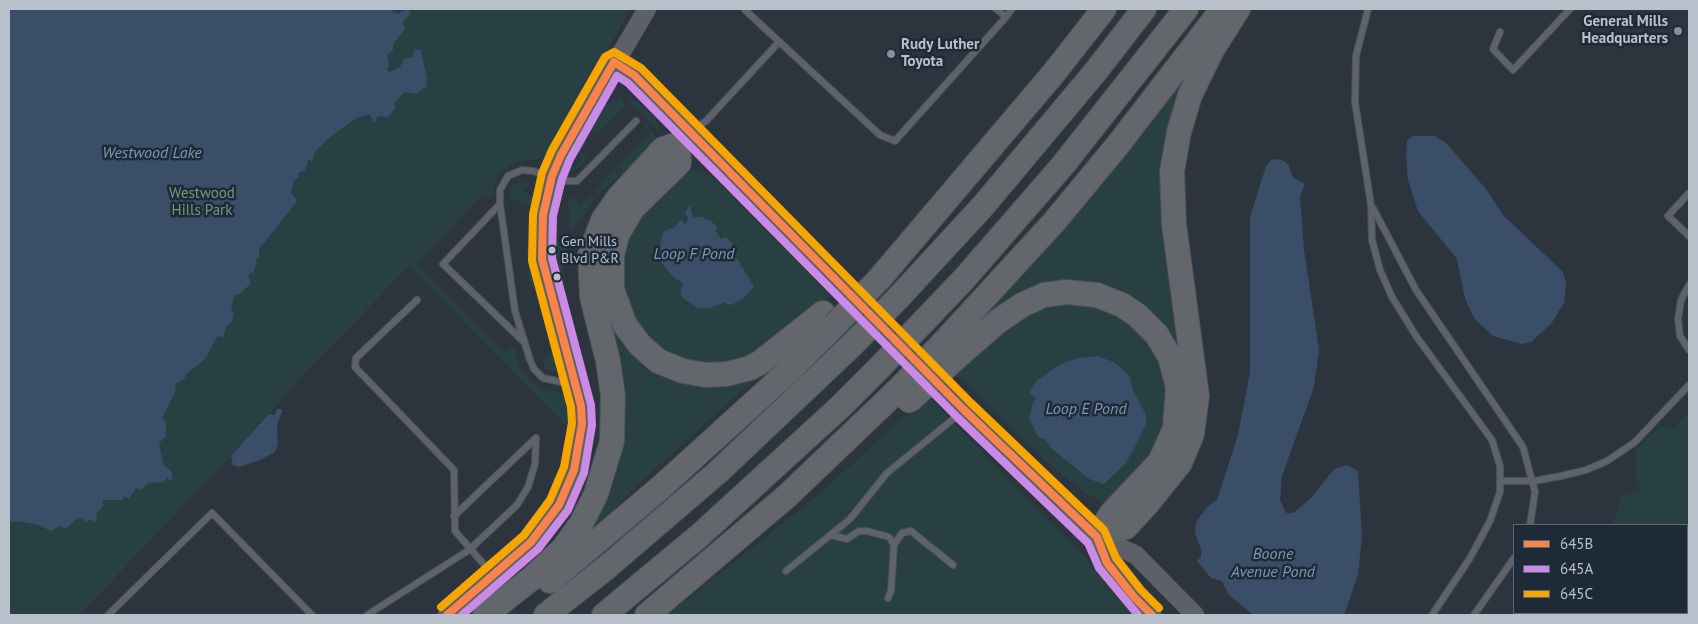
<!DOCTYPE html>
<style>
body{margin:0}
#map{position:relative;width:1698px;height:624px;overflow:hidden;background:#2c343d;font-family:"PT Sans",sans-serif}
canvas{display:block}
.frame{position:absolute;inset:0;border:10px solid #b8c0cc;pointer-events:none}
.legend{position:absolute;left:1513px;top:524px;width:175px;height:90px;box-sizing:border-box;background:#1f2a38;border:1px solid #5c6673;margin:0;padding:6px 9px;list-style:none;font-size:15px;color:#b8c0cc}
.legend li{display:flex;align-items:center;gap:10px;height:25px}
.legend b{width:25px;border:1px solid #5c6673}
</style>
<div id="map">
<canvas width="1698" height="624"></canvas>
<div class="frame"></div>
<ul class="legend">
<li><b style="height:6px;background:#f8844c"></b>645B</li>
<li><b style="height:6px;background:#ca8be6"></b>645A</li>
<li><b style="height:6px;background:#f7a600"></b>645C</li>
</ul>
</div>
<script>
const context = document.querySelector('canvas').getContext('2d');
context.lineJoin = 'round';
function fillPath(path, color) { context.fillStyle = color; context.fill(path, 'evenodd'); }
const toPath = rows => new Path2D(rows.map(r => 'M' + r).join(''));
function stroke(path, color, width, dash) { context.strokeStyle = color; context.lineWidth = width; context.lineCap = dash ? 'butt' : 'round'; context.setLineDash(dash || []); context.stroke(path); }
function write(font, color, halo, rows, align = 'center') {
  context.font = font + ' "PT Sans",sans-serif'; context.lineWidth = 5; context.setLineDash([]); context.textBaseline = 'middle'; context.strokeStyle = halo; context.fillStyle = color; for (const [text, x, y, turn = 0] of rows) {
    context.save(); context.translate(x, y); context.rotate((+turn || 0) * Math.PI / 180); context.textAlign = isNaN(turn) ? turn : align; if (halo) context.strokeText(text, 0, 0); context.fillText(text, 0, 0); context.restore();
  }
}
const green = toPath([
 [9,9,630,9,597,68,594,63,589,64,594,70,580,86,582,93,578,99,569,106,569,113,547,155,537,159,518,161,502,171,494,183,493,197,489,198,484,194,417,264,505,352,514,346,520,367,531,381,544,388,562,393,567,398,570,407,570,430,409,266,295,384,244,443,79,615,9,615],
 [1198,54,1184,97,1184,378,1098,290,976,326,1055,239,1127,154,1149,127],
 [621,98,625,106,596,135,593,132,588,132,605,105],
 [628,98,641,104,656,120,659,128,656,129,635,107,634,109],
 [645,122,658,139,652,148,597,195,595,190,615,168,617,174,622,171,621,168,616,168,651,133,644,125],
 [584,139,588,143,581,151,587,159,578,169,573,171,569,168,570,164,574,167,582,160,581,155,576,153],
 [695,170,707,173,718,182,830,295,760,357,693,369,642,337,619,277,631,228,682,174],
 [690,205,693,217,716,231,743,267,754,286,743,299,710,308,698,308,683,283,674,278,665,268,658,254,664,232,687,222],
 [520,180,528,182,533,186,530,185,524,188,525,192,531,197,535,192,533,208,528,205,521,207,520,199,509,200,510,188],
 [589,196,594,199,573,231,570,231,568,201,572,197,580,205],
 [555,242,567,243,563,269,564,289,562,290],
 [526,248,531,248,537,286,530,288],
 [606,301,635,351,758,376,633,489,598,526,591,518,602,497],
 [1096,301,1146,333,1166,375,1169,412,1153,456,1110,500,1103,502,1086,494,1045,460,953,371,1030,307],
 [1097,356,1114,362,1130,376,1133,390,1139,401,1141,436,1125,464,1104,483,1078,470,1051,448,1044,438,1033,403,1036,399,1029,393,1036,381,1059,365,1077,358],
 [554,342,560,365,554,372,546,369,542,359,552,354,548,343],
 [927,395,1141,615,668,615,823,491],
 [1689,411,1689,615,1529,615,1531,613,1687,613,1687,525,1612,525,1622,496,1641,490,1636,483,1636,450,1660,427,1668,426,1673,429]
]);
const water = toPath([
 [9,9,392,9,392,11,398,14,407,9,411,13,403,22,405,29,393,44,393,50,387,55,389,66,387,70,390,72,400,67,405,58,412,58,415,49,421,50,427,79,426,87,416,94,404,92,394,103,396,108,388,117,378,116,374,124,370,114,356,118,330,137,315,152,312,162,309,159,305,170,298,173,299,177,294,180,291,193,297,200,295,204,259,249,259,259,255,258,257,263,253,272,248,275,251,283,241,293,235,295,231,307,234,314,232,322,226,327,223,338,218,335,205,359,186,374,185,378,175,384,176,391,162,418,166,423,166,436,159,443,163,464,172,472,172,482,167,477,164,482,148,483,142,490,136,488,129,499,125,496,122,500,103,500,103,506,97,512,96,522,89,519,86,523,82,518,75,520,66,528,59,526,51,531,39,525,18,521,9,522],
 [1413,136,1435,136,1446,143,1486,189,1503,215,1563,272,1566,283,1564,303,1551,324,1531,342,1522,344,1493,336,1474,318,1465,298,1457,259,1418,211,1408,180,1406,157,1407,141],
 [1277,159,1284,161,1288,164,1293,177,1305,184,1300,196,1304,250,1319,350,1314,387,1282,476,1280,500,1286,513,1293,513,1310,499,1334,469,1347,465,1358,471,1362,535,1358,575,1344,615,1253,615,1229,595,1222,581,1211,578,1197,561,1201,557,1201,549,1195,533,1196,522,1208,506,1217,500,1238,435,1250,372,1250,217,1266,166,1271,160],
 [690,205,693,217,701,217,711,221,717,227,716,231,719,236,721,239,726,237,732,243,733,252,754,286,743,299,731,305,724,303,710,308,698,308,684,299,680,294,683,283,674,278,659,260,658,254,663,232,675,227,681,219,685,224,687,222,688,217,685,213],
 [1097,356,1114,362,1130,376,1133,390,1146,415,1146,424,1134,449,1125,464,1104,484,1089,479,1051,448,1044,438,1039,438,1029,419,1033,403,1036,399,1029,393,1036,381,1059,365,1077,358],
 [277,409,283,409,277,426,278,444,275,452,260,460,239,467,233,465,231,456,269,414,275,415]
]);
const lane = toPath([
 [746,9,745,10,880,135,895,141,1006,17,996,9],
 [1368,9,1356,56,1355,102,1371,205,1372,240,1380,270,1392,297,1416,336,1492,440,1500,466,1500,492,1490,521,1470,558,1432,615],
 [1006,17,1012,9],
 [1500,32,1493,49,1513,70,1570,9],
 [693,130,706,121,779,42],
 [1689,193,1668,216,1689,236],
 [500,204,443,264,523,341],
 [1373,208,1416,290,1523,447,1535,492,1530,525],
 [1689,285,1681,300,1678,319,1680,336,1689,350],
 [417,300,356,358,355,367,454,470,455,531,493,575],
 [575,379,561,382,543,378,534,369,530,360,515,311,500,204,500,190,508,176,522,170,533,171,564,181,577,181,636,121],
 [1501,481,1534,481,1561,476,1586,470,1607,461,1635,442,1689,385],
 [454,516,536,438],
 [831,535,847,539,859,531,867,531,889,537,894,545,891,591,888,598],
 [894,545,902,533,911,531,953,565],
 [786,571,850,519,887,473,963,411],
 [108,615,212,513,312,615],
 [367,615,469,550,517,505,528,487,535,464,536,438],
 [1474,615,1514,558]
]);
const secondary = toPath([
 [614,62,634,75,964,410,1097,537,1136,555,1195,615],
 [1097,537,1107,563,1134,597,1152,615],
 [447,615,494,576,531,542,559,505,574,470,582,424,581,406,573,370,554,311,542,259,543,215,552,176,561,155,647,9]
]);
const highway = toPath([
 [678,144,679,163,632,209,617,235,612,256,612,288,614,295,625,325,640,345,658,361,683,371,706,375,727,374,750,368,761,362,823,313],
 [880,278,1053,74,1104,9],
 [899,297,983,206,1096,71,1144,9],
 [923,322,964,279,1063,165,1186,9],
 [943,343,1054,222,1117,146,1218,15],
 [957,357,997,322,1022,305,1044,295,1066,292,1097,295,1122,305,1137,315,1157,335,1170,357,1178,387,1175,428,1160,462,1111,514,1097,537],
 [1097,537,1126,527,1147,504,1180,463,1192,434,1197,396,1174,224,1172,171,1179,132,1190,95,1212,50,1238,9],
 [550,581,660,488,791,369,835,325],
 [485,615,531,579,563,549,581,524,596,494,612,441,613,396,608,361,592,297,590,255,603,220,619,197,663,149,678,144,690,132],
 [546,615,606,568,718,472,853,344],
 [604,615,699,536,840,407,878,369],
 [647,615,787,496,898,390]
]);
const highwayBridge = toPath([
 [835,325,880,278],
 [853,344,899,297],
 [878,369,923,322],
 [898,390,943,343],
 [909,401,957,357]
]);
const bus1 = toPath([
 [447,615,531,542,559,505,574,470,582,424,581,406,542,259,543,215,552,176,561,155,614,62,634,75,964,410,1097,537,1107,563,1134,597,1152,615]
]);
const bus2 = toPath([
 [462,615,538,549,568,510,584,473,592,425,591,405,552,258,553,216,562,179,570,159,617,76,628,83,957,417,1088,543,1099,568,1138,615]
]);
const bus3 = toPath([
 [441,607,524,535,550,500,564,467,572,423,571,407,532,261,533,214,542,173,552,150,605,57,614,52,641,68,971,403,1104,530,1116,558,1141,590,1159,608]
]);
const markers = [
 [1678,31,5,"#878f9a"],
 [891,54,5,"#878f9a"],
 [552,250,4.5,"#b8c0cc"],
 [557,277,4.5,"#b8c0cc"]
];
const busNames = [
 ["Gen Mills",561,242],
 ["Blvd P&R",561,259]
];
const poiNames = [
 ["General Mills",1668,22],
 ["Headquarters",1668,39],
 ["Rudy Luther",901,45,"left"],
 ["Toyota",901,62,"left"]
];
const parkNames = [
 ["Westwood",202,194],
 ["Hills Park",202,211]
];
const waterNames = [
 ["Westwood Lake",152,153],
 ["Loop F Pond",694,254],
 ["Loop E Pond",1086,409],
 ["Boone",1273,554],
 ["Avenue Pond",1273,572]
];
fillPath(green, '#294043');
fillPath(water, '#3a4e68');
stroke(lane, '#4b5057', 8);
stroke(secondary, '#4b5057', 19);
stroke(highway, '#495058', 26);
stroke(lane, '#5e626a', 6);
stroke(secondary, '#5c6169', 18);
stroke(highway, '#63666a', 24);
stroke(highwayBridge, '#495058', 26, []);
stroke(highwayBridge, '#63666a', 24);
stroke(bus1, '#f8844c', 8);
stroke(bus2, '#ca8be6', 8);
stroke(bus3, '#f7a600', 8);
for (const [x, y, r, color] of markers) { const dot = new Path2D(); dot.arc(x, y, r, 0, 2 * Math.PI); context.fillStyle = color; context.fill(dot); stroke(dot, '#1f2a38', 2); }
write('14px', '#b8c0cc', '#1f2a38', busNames, 'left');
write('bold 15px', '#b8c0cc', '#1f2a38', poiNames, 'right');
write('15px', '#6e9e78', '#1f2a38', parkNames);
write('italic 16px', '#7e97b4', '#1f2a38', waterNames);
</script>
